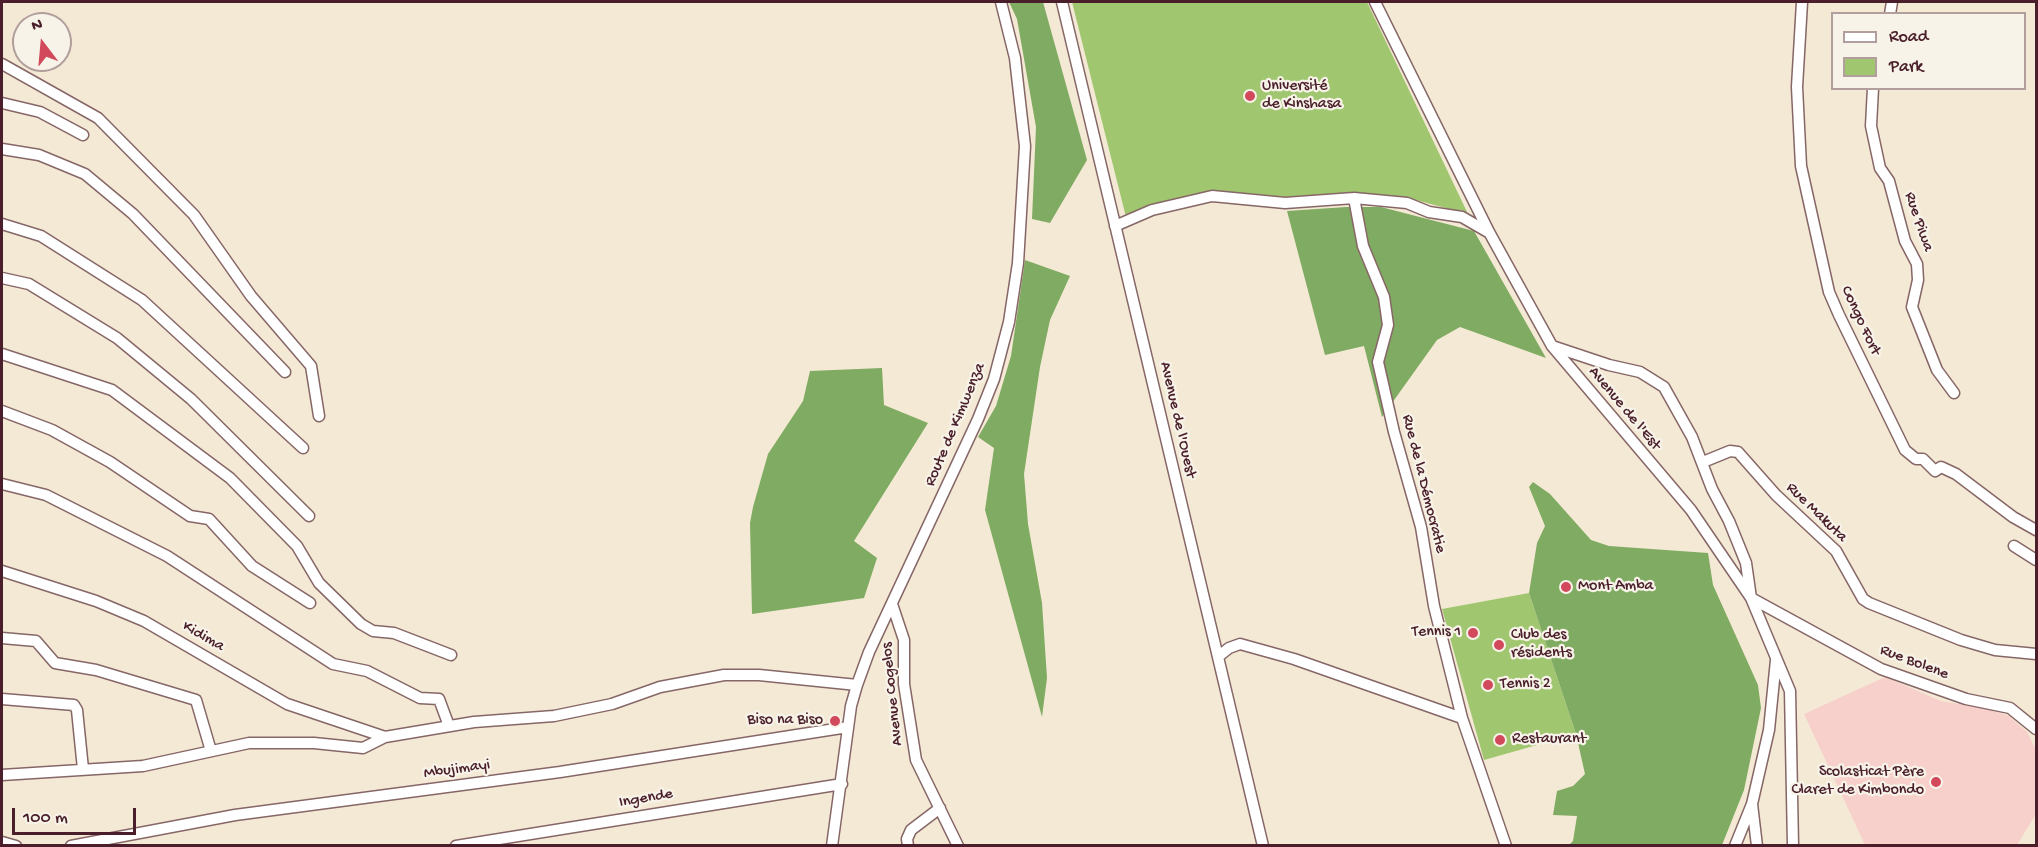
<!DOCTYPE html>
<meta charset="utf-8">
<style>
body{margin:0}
#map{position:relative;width:2038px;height:847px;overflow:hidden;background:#f4e9d5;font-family:"Gochi Hand",sans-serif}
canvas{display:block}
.frame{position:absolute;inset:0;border:3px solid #4a1f2b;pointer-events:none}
.legend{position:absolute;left:1831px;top:12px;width:195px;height:78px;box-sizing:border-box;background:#f7f3e8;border:2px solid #b29e9c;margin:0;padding:8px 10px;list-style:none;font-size:18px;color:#4a1f2b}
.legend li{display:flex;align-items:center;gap:12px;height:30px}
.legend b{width:30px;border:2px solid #b29e9c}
.north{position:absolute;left:12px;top:12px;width:60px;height:60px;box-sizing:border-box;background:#f7f3e8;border:2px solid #b29e9c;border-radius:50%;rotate:344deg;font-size:16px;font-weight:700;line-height:24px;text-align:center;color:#4a1f2b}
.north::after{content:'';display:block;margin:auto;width:21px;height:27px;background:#d1495b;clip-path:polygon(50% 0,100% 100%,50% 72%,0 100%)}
.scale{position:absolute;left:12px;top:808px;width:124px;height:27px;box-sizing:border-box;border:3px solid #4a1f2b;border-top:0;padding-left:8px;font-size:18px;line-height:21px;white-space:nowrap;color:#4a1f2b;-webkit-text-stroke:4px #f7f3e8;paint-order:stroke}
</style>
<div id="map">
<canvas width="2038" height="847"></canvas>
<div class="frame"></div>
<ul class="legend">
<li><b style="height:8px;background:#fff"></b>Road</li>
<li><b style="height:16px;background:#a0c670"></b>Park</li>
</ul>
<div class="north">N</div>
<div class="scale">100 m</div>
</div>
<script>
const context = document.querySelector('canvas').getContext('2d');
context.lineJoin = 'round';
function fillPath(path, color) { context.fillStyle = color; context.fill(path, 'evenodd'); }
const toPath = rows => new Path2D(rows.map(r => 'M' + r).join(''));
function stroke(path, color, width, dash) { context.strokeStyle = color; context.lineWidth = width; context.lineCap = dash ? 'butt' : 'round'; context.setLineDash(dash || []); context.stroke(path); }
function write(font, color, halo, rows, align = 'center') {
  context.font = font + ' "Gochi Hand",sans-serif'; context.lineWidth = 4.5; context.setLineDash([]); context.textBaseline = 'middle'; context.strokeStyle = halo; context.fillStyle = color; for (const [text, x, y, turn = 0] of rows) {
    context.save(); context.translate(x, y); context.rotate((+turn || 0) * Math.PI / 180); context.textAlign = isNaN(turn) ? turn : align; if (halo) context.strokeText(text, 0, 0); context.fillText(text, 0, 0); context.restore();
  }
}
const built = toPath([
 [1885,677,1941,701,1987,709,2009,716,2027,732,2036,750,2036,814,2017,845,1865,845,1804,714]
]);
const green = toPath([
 [1072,2,1367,2,1468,214,1412,199,1362,193,1285,197,1220,191,1188,197,1126,217],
 [1529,593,1576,734,1484,760,1442,609]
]);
const forest = toPath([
 [1009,2,1043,2,1087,160,1050,223,1032,219,1036,127,1017,19],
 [1346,207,1381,207,1474,231,1546,358,1460,327,1437,340,1382,417,1364,346,1325,355,1287,211],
 [1025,260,1070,276,1050,320,1040,367,1024,474,1028,524,1042,603,1047,678,1042,717,985,510,994,448,978,437,996,406,1011,356],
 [882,368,884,405,928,423,854,541,877,558,864,598,752,614,750,523,753,507,768,454,803,401,810,371],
 [1533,482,1550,494,1591,540,1609,546,1708,553,1713,585,1758,685,1761,708,1744,790,1722,845,1569,845,1573,841,1577,816,1553,815,1557,791,1573,786,1585,774,1576,734,1529,593,1537,543,1545,526,1529,487]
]);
const minor = toPath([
 [1062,2,1263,846],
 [1375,2,1489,232,1552,346,1691,510,1751,598,1790,691,1793,846],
 [1802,2,1797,87,1801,166,1829,292,1839,315,1905,450,1916,459,1923,459,1935,471,1941,467,1956,474,2013,517,2036,530],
 [1890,14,1892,2],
 [2,64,98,118,194,215,251,296,311,366,319,416],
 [1873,88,1871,126,1880,168,1889,181,1905,241,1917,264,1918,280,1912,307,1937,370,1954,393],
 [2,103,40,112,83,135],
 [2,149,39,155,85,174,133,214,285,372],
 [1354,198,1363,246,1384,297,1388,325,1378,362,1394,432,1421,527,1434,606,1462,718,1506,846],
 [2,224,41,236,142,300,303,448],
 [1115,226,1152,210,1212,196,1285,203,1354,198,1407,203,1429,212,1462,217,1488,232],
 [2,278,29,284,117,338,191,399,309,516],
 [1552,346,1609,365,1640,372,1664,387,1692,437,1712,489,1729,521,1746,563,1751,598,1881,669,1966,699,2010,708,2036,729],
 [2,354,112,390,230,478,297,546,319,583,361,624,373,631,394,633,451,655],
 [2,411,52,430,110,462,190,516,209,519,252,566,310,603],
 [1703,462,1730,451,1738,452,1776,495,1836,551,1863,599,1869,603,1961,640,1995,650,2036,654],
 [2,484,46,495,167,556,333,664,367,671,420,698,439,699,449,726],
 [2014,546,2036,560],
 [2,571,96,601,144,621,287,704,385,737],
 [892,604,904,640,904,684,916,760,958,846],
 [2,638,36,641,55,663,96,670,196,700,211,751],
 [1219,656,1229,648,1240,644,1294,659,1462,718],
 [2,699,74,705,77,710,83,769],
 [2,775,143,766,249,743,314,743,363,748,385,737,474,722,554,716,612,704,660,687,724,675,759,675,857,685],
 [1752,804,1757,846],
 [2,842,16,846],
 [71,846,235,815,560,772,848,727],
 [456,846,842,784],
 [832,846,851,706,857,685,869,652,978,419,994,379,1009,322,1018,263,1025,146,1015,58,1001,2],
 [908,846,907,839,911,830,940,808],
 [1735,846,1752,804,1769,730,1776,660]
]);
const markers = [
 [1250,96,6,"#d1495b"],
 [1566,587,6,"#d1495b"],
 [1473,633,6,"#d1495b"],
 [1499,645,6,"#d1495b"],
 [1488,685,6,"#d1495b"],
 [835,721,6,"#d1495b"],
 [1500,740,6,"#d1495b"],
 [1936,782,6,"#d1495b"]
];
const poiNames = [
 ["Université",1262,87],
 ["de Kinshasa",1262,105],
 ["Mont Amba",1578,587],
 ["Tennis 1",1461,633,"right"],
 ["Club des",1511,636],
 ["résidents",1511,654],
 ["Tennis 2",1500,685],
 ["Biso na Biso",823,721,"right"],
 ["Restaurant",1512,740],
 ["Scolasticat Père",1924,773,"right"],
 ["Claret de Kimbondo",1924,791,"right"]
];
const streetNames = [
 ["Rue Piwa",1918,222,71],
 ["Congo Fort",1860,321,65],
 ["Avenue de l'Est",1624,409,50],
 ["Avenue de l'Ouest",1177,420,77],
 ["Route de Kimwenza",956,425,-67],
 ["Rue de la Démocratie",1423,484,76],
 ["Rue Makuta",1816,513,44],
 ["Kidima",203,637,30],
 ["Rue Bolene",1914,663,21],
 ["Avenue Cogelos",893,694,-96],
 ["Mbujimayi",457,770,-8],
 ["Ingende",646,799,-10]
];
fillPath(built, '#f7d0cb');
fillPath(green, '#a0c670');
fillPath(forest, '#80ab62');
stroke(minor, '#866666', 13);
stroke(minor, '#fff', 10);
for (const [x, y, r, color] of markers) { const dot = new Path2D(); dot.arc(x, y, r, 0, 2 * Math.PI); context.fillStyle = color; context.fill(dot); stroke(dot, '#f7f3e8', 2); }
write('16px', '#4a1f2b', '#f7f3e8', poiNames, 'left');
write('16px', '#4a1f2b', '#f7f3e8', streetNames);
</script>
